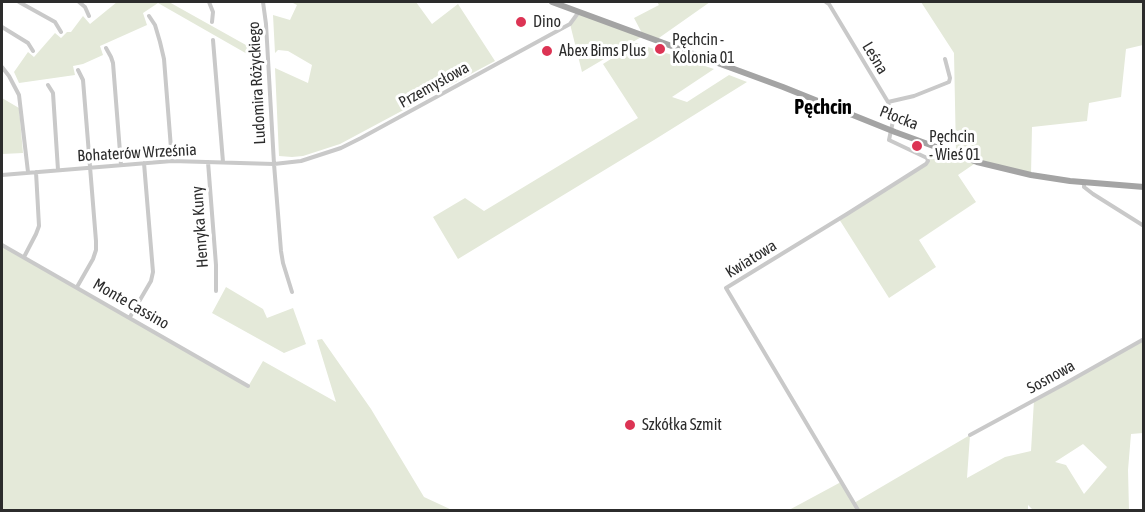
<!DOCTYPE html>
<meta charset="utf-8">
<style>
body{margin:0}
#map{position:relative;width:1145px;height:512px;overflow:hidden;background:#fff;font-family:"Asap Condensed",sans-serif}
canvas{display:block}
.frame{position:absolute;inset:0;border:3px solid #2c2c2c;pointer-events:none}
</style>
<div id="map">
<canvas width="1145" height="512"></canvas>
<div class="frame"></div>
</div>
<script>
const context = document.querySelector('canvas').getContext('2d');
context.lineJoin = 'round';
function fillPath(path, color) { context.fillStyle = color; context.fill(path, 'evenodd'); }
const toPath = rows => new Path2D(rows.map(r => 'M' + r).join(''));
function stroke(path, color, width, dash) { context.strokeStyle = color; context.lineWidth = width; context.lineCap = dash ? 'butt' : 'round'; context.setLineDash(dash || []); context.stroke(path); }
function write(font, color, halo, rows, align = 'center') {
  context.font = font + ' "Asap Condensed",sans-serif'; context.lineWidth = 6; context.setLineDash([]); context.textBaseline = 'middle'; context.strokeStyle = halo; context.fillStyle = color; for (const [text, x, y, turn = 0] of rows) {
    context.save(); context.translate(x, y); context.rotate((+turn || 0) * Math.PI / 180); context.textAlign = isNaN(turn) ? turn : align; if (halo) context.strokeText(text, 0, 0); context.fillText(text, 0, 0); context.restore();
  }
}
const green = toPath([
 [117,2,169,2,262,54,263,63,158,3,143,13,147,25,100,46,103,55,83,64,73,66,75,75,19,83,14,72,28,52,34,57,55,33,61,38,67,32,71,32,83,16,90,24],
 [291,2,416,2,432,24,458,4,495,61,340,144,303,156,292,157,279,156,275,68,308,83,312,65,288,51,278,50,275,53,273,15,290,20,297,5],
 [657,2,710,2,656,40,643,36,582,72,570,24,579,12,643,35,634,18,659,5],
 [921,2,1143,2,1143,45,1126,49,1121,97,1089,103,1087,121,1032,127,1031,175,977,162,958,175,976,202,919,240,936,267,889,298,839,219,926,164,927,158,939,148,956,154,954,53],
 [636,43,714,69,672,97,687,102,729,75,747,82,654,140,458,259,433,217,465,198,484,211,638,118,603,64],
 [2,98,19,108,23,153,2,154],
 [2,245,249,385,263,361,336,402,317,340,322,339,371,409,424,497,452,510,2,510],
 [226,287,263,309,267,318,293,308,306,344,284,353,212,313],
 [1143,339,1143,433,1131,434,1128,470,1129,510,1033,510,1028,505,1028,510,789,510,841,482,854,503,970,435,967,478,1005,457,1031,451,1034,400],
 [1083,444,1107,467,1084,494,1066,465,1055,462]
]);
const minor = toPath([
 [19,2,55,22,61,32],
 [79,2,85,7,89,16],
 [209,2,213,12,212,22],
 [263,2,266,24,274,164,281,251,283,263,292,292],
 [826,2,829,4,888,102,893,121,889,140,927,158,928,161,926,164,847,214,726,288,858,510],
 [149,16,155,25,160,42,164,59,172,161],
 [2,27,28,43,33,51],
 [213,40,223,162],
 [106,48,111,57,113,63,121,165],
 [2,67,9,76,19,95,28,172],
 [48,85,53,93,58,170],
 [888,102,914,96,949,82,950,78,945,59],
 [208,162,216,265,216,291],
 [2,175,172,161,274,164,301,161,341,148,361,138,570,24,578,13],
 [1084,182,1084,187,1093,194,1144,226],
 [2,245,248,386],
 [24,257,36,234,39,226,36,172],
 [77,287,93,259,96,250,96,241,83,80,78,70],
 [130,317,151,281,153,272,144,163],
 [970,435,1066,383,1144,339]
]);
const primary = toPath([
 [552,2,783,87,895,132,977,162,1031,175,1070,181,1144,187]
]);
const markers = [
 [521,22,6,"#dc3454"],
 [660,49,6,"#dc3454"],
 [547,51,6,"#dc3454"],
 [917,146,6,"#dc3454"],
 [630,425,6,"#dc3454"]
];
const poiNames = [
 ["Dino",533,22],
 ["Pęchcin -",672,40],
 ["Kolonia 01",672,58],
 ["Abex Bims Plus",559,51],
 ["Pęchcin",929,137],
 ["- Wieś 01",929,155],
 ["Szkółka Szmit",642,425]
];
const streetNames = [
 ["Leśna",875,58,59],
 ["Ludomira Różyckiego",257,83,-93],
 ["Przemysłowa",434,85,-29],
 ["Płocka",899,118,21],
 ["Bohaterów Września",137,153,-3],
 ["Henryka Kuny",200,227,-94],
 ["Kwiatowa",751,259,-32],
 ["Monte Cassino",131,304,30],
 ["Sosnowa",1051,377,-29]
];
const quarterNames = [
 ["Pęchcin",823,108]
];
fillPath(green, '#e4e9d9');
stroke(minor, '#c9c9c9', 4);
stroke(primary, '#a4a4a4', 6);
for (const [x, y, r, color] of markers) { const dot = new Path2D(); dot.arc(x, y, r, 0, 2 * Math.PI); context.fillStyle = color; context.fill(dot); stroke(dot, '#fff', 2); }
write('16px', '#2c2c2c', '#fff', poiNames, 'left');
write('16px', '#2c2c2c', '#fff', streetNames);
write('bold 20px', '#000', '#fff', quarterNames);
</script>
